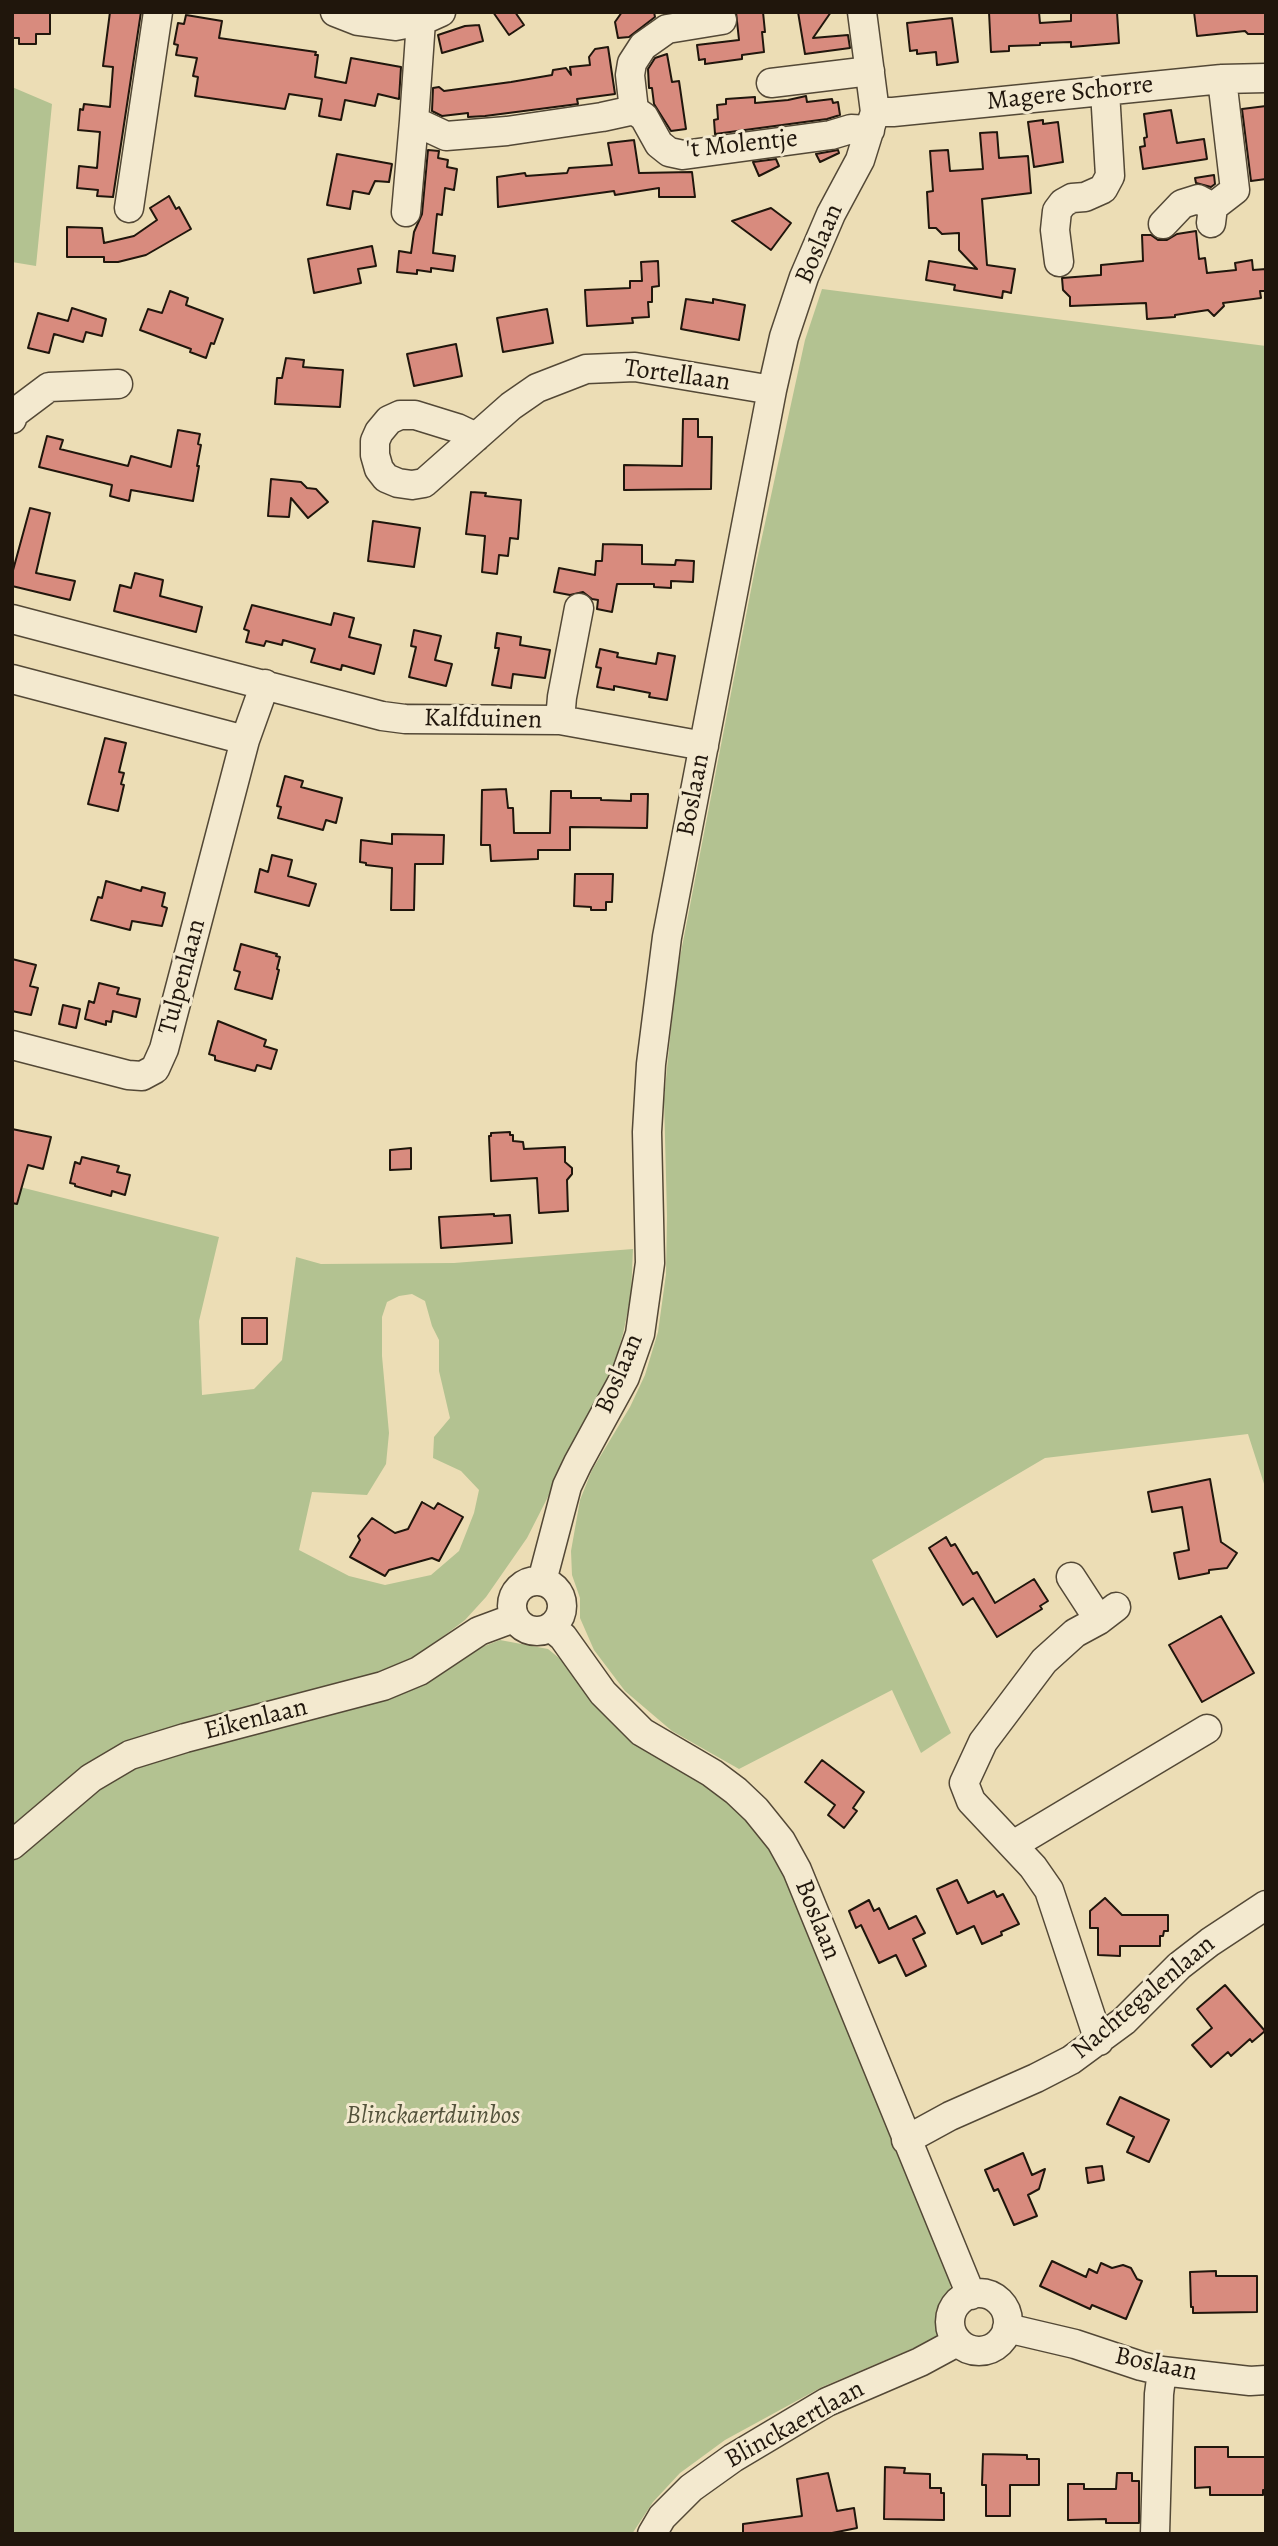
<!DOCTYPE html>
<style>
body{margin:0}
#map{position:relative;width:1278px;height:2546px;overflow:hidden;background:#ecddb5;font-family:Alegreya,serif}
canvas{display:block}
.frame{position:absolute;inset:0;border:14px solid #20160c;pointer-events:none}
</style>
<div id="map">
<canvas width="1278" height="2546"></canvas>
<div class="frame"></div>
</div>
<script>
const context = document.querySelector('canvas').getContext('2d');
context.lineJoin = 'round';
function fillPath(path, color) { context.fillStyle = color; context.fill(path, 'evenodd'); }
const toPath = rows => new Path2D(rows.map(r => 'M' + r).join(''));
function stroke(path, color, width, dash) { context.strokeStyle = color; context.lineWidth = width; context.lineCap = dash ? 'butt' : 'round'; context.setLineDash(dash || []); context.stroke(path); }
function write(font, color, halo, rows, align = 'center') {
  context.font = font + ' Alegreya,serif'; context.lineWidth = 6; context.setLineDash([]); context.textBaseline = 'middle'; context.strokeStyle = halo; context.fillStyle = color; for (const [text, x, y, turn = 0] of rows) {
    context.save(); context.translate(x, y); context.rotate((+turn || 0) * Math.PI / 180); context.textAlign = isNaN(turn) ? turn : align; if (halo) context.strokeText(text, 0, 0); context.fillText(text, 0, 0); context.restore();
  }
}
const green = toPath([
 [12,87,52,104,36,266,12,262],
 [822,289,1266,346,1266,1490,1248,1434,1045,1458,872,1560,951,1733,921,1753,892,1690,739,1769,672,1731,625,1691,594,1650,580,1618,580,1598,572,1575,571,1551,580,1500,592,1470,630,1407,645,1375,658,1332,666,1274,667,1216,664,1099,676,978,755,569,805,340],
 [12,1185,219,1237,199,1321,202,1395,254,1389,282,1360,296,1257,321,1264,454,1263,633,1249,631,1295,623,1334,612,1371,527,1538,486,1597,465,1620,401,1668,250,1710,12,1830],
 [412,1294,425,1301,432,1326,439,1340,439,1371,450,1418,434,1437,433,1458,461,1471,479,1490,474,1513,459,1551,431,1575,385,1585,349,1576,299,1550,312,1492,367,1495,386,1464,389,1433,382,1356,382,1317,387,1302,399,1296],
 [500,1640,548,1649,564,1662,590,1700,630,1739,667,1763,705,1783,745,1817,766,1843,791,1885,951,2282,950,2292,936,2310,935,2320,940,2337,822,2387,725,2440,680,2473,653,2502,632,2534,12,2534,12,1860,70,1808,135,1765,423,1681,482,1647]
]);
const building = toPath([
 [12,12,50,12,50,34,36,34,36,44,19,44,19,38,12,38,12,12],
 [110,12,141,12,113,197,97,196,98,190,77,188,79,166,97,168,100,132,78,130,80,109,83,110,84,104,110,107,113,67,103,66,110,12],
 [493,12,515,12,524,25,509,35,493,12],
 [622,12,654,12,655,17,629,37,618,38,615,22,622,12],
 [736,12,763,12,765,32,762,32,764,52,742,55,742,59,705,64,705,59,699,60,697,45,739,40,736,12],
 [798,12,831,12,813,38,848,35,850,48,805,54,798,12],
 [989,12,1039,12,1040,23,1071,21,1071,12,1117,12,1119,43,1071,47,1071,42,1040,43,1040,45,1009,46,1009,51,991,52,989,12],
 [1194,12,1266,12,1266,34,1248,34,1245,31,1197,36,1194,12],
 [186,15,222,21,219,38,316,52,315,55,318,55,315,77,346,83,351,58,401,67,399,99,378,94,375,106,345,100,341,120,319,116,322,99,289,94,285,109,195,96,198,77,193,76,197,58,176,55,178,45,174,44,178,23,184,24,186,15],
 [952,18,958,62,937,65,936,52,917,54,917,50,910,51,907,23,952,18],
 [479,25,483,41,442,53,438,35,465,26,479,25],
 [608,47,615,94,577,99,578,104,485,116,468,117,468,113,442,116,432,111,433,88,439,87,444,91,511,82,552,75,553,70,566,68,571,75,570,67,590,65,589,57,595,49,608,47],
 [667,54,672,82,679,81,686,129,671,131,654,104,652,88,649,88,648,69,655,58,667,54],
 [806,96,807,102,832,99,833,103,838,102,840,115,827,119,715,134,714,120,718,119,717,105,726,104,726,99,755,97,755,103,788,100,806,96],
 [1266,106,1266,179,1251,181,1242,109,1266,106],
 [1171,110,1177,143,1204,139,1207,159,1143,169,1140,147,1145,146,1144,138,1147,137,1144,114,1171,110],
 [1043,120,1043,124,1058,122,1063,162,1034,167,1028,122,1043,120],
 [997,132,999,158,1028,156,1031,193,982,199,987,265,1015,269,1011,293,1003,291,1002,298,954,290,955,285,926,280,929,261,977,269,959,250,959,233,942,234,936,228,929,228,927,192,933,191,930,151,948,150,950,171,983,169,980,133,997,132],
 [634,140,639,173,692,172,695,197,659,197,659,188,615,195,614,191,498,207,497,177,525,173,526,176,567,173,569,168,612,165,608,143,634,140],
 [428,150,439,151,438,158,448,160,447,167,457,169,454,190,445,188,442,215,437,214,433,253,455,256,453,271,431,268,431,272,417,270,417,274,397,272,399,251,411,253,414,232,422,214,428,150],
 [838,150,839,153,820,162,816,154,838,150],
 [337,154,392,164,389,182,375,181,369,194,353,191,350,209,327,205,337,154],
 [776,159,779,166,759,176,753,162,776,159],
 [1214,175,1215,184,1211,187,1196,183,1195,178,1214,175],
 [169,196,176,209,179,207,191,229,146,255,118,262,104,262,104,257,67,257,67,227,102,228,104,243,134,236,157,220,150,208,169,196],
 [771,208,791,223,771,250,732,221,771,208],
 [1196,231,1199,259,1205,258,1207,273,1236,270,1235,263,1252,260,1253,270,1266,269,1266,291,1260,291,1261,298,1223,303,1224,306,1214,316,1208,310,1175,315,1175,317,1147,319,1146,303,1070,306,1070,297,1063,290,1062,278,1101,275,1101,265,1143,261,1142,235,1151,235,1158,240,1167,240,1177,234,1196,231],
 [372,246,376,266,358,269,361,283,314,293,308,259,372,246],
 [658,261,659,286,652,287,652,302,648,302,649,317,632,318,633,323,587,326,585,290,630,288,630,281,642,281,641,262,658,261],
 [170,291,188,298,186,305,223,319,214,344,211,343,206,358,190,352,191,349,140,330,148,309,162,313,170,291],
 [686,299,713,303,713,299,745,305,739,340,681,329,686,299],
 [72,308,106,319,102,336,86,332,83,342,54,334,49,353,28,348,38,313,68,321,72,308],
 [547,309,553,343,503,352,497,318,547,309],
 [456,344,462,376,414,386,407,354,456,344],
 [286,358,304,360,303,367,343,370,340,407,275,404,277,378,282,378,286,358],
 [683,419,698,419,698,437,712,437,711,489,624,490,624,465,682,466,683,419],
 [178,430,200,434,198,444,201,445,197,466,199,466,193,501,131,490,129,501,110,496,112,485,39,467,47,436,63,440,60,449,128,466,131,456,171,467,178,430],
 [271,479,301,482,307,488,316,489,328,502,308,518,291,498,289,517,268,516,271,479],
 [471,492,486,493,485,496,521,500,518,539,510,538,508,556,499,555,497,574,482,572,485,536,466,534,471,492],
 [30,508,50,513,36,573,75,581,70,600,12,586,12,574,30,508],
 [373,521,420,528,414,567,368,561,373,521],
 [603,544,642,545,642,564,675,565,676,560,694,561,693,582,671,581,671,588,654,587,654,584,617,584,612,612,597,609,598,600,592,599,583,592,570,595,554,592,559,568,595,575,596,561,602,561,603,544],
 [135,573,163,580,160,596,202,607,196,632,114,611,120,585,131,588,135,573],
 [252,605,331,625,334,613,354,618,349,637,381,645,374,674,342,665,341,670,311,662,315,649,283,640,282,645,266,641,264,646,246,642,249,631,244,629,252,605],
 [414,630,441,636,435,660,452,664,446,686,409,677,416,647,411,646,414,630],
 [497,633,521,637,520,645,550,650,545,678,513,674,511,688,492,685,499,648,495,648,497,633],
 [600,649,618,653,617,657,656,664,658,653,675,656,667,700,649,697,650,693,614,686,614,690,597,687,601,668,596,667,600,649],
 [105,738,126,743,119,772,124,773,121,784,124,785,118,811,88,804,105,738],
 [285,776,303,781,301,787,342,798,336,823,326,820,323,830,278,818,281,807,277,806,285,776],
 [506,789,508,808,513,808,514,833,550,833,551,791,571,791,571,798,601,798,601,800,631,801,631,794,648,794,647,828,570,827,570,850,538,850,538,859,491,861,490,845,481,845,482,790,506,789],
 [392,834,444,835,443,864,415,864,414,910,391,910,392,868,366,865,366,863,360,862,361,840,392,844,392,834],
 [272,855,292,860,288,876,316,884,309,906,255,892,260,869,268,872,272,855],
 [575,874,613,874,612,902,606,902,606,910,591,910,591,907,574,906,575,874],
 [106,881,141,891,142,887,165,893,162,906,167,908,162,926,132,921,130,930,91,920,98,897,102,898,106,881],
 [241,944,277,954,276,956,280,957,277,969,279,970,272,999,235,989,240,972,234,970,241,944],
 [12,959,36,965,30,986,38,988,31,1015,12,1011,12,959],
 [99,983,119,988,117,994,140,999,136,1017,113,1011,111,1022,106,1021,106,1025,85,1019,89,1001,94,1003,99,983],
 [63,1005,80,1009,76,1028,59,1024,63,1005],
 [218,1021,266,1040,264,1046,277,1050,271,1069,257,1065,255,1071,215,1060,215,1056,209,1054,218,1021],
 [12,1129,51,1137,43,1169,28,1165,17,1204,12,1203,12,1129],
 [510,1132,510,1135,513,1135,513,1141,523,1142,524,1149,565,1147,565,1162,572,1168,572,1174,567,1180,568,1211,539,1213,537,1178,491,1181,489,1136,491,1136,491,1133,510,1132],
 [411,1148,411,1169,390,1170,390,1150,411,1148],
 [82,1157,119,1166,117,1172,130,1175,125,1195,112,1191,111,1196,75,1186,75,1184,70,1183,75,1162,80,1164,82,1157],
 [494,1214,494,1216,510,1215,512,1243,441,1248,439,1217,494,1214],
 [242,1318,267,1318,267,1344,242,1344,242,1318],
 [1210,1479,1221,1542,1237,1553,1227,1568,1209,1570,1209,1573,1179,1579,1174,1553,1189,1550,1182,1507,1152,1512,1148,1492,1210,1479],
 [422,1502,434,1509,438,1503,463,1517,439,1561,432,1558,389,1570,385,1576,350,1557,360,1540,358,1536,372,1518,395,1533,408,1529,422,1502],
 [946,1537,951,1546,955,1544,973,1574,977,1572,995,1603,1034,1579,1048,1601,1040,1606,1042,1609,997,1637,973,1598,963,1605,929,1548,946,1537],
 [1221,1616,1254,1673,1202,1702,1169,1645,1221,1616],
 [822,1760,864,1792,853,1808,857,1811,844,1828,828,1815,835,1805,805,1782,822,1760],
 [957,1880,968,1903,994,1891,997,1897,1003,1894,1019,1924,1001,1932,1002,1935,982,1944,974,1926,957,1934,937,1889,957,1880],
 [1105,1898,1122,1915,1168,1915,1168,1931,1164,1931,1163,1936,1160,1936,1160,1946,1120,1946,1120,1956,1098,1955,1098,1928,1090,1928,1090,1911,1105,1898],
 [869,1900,874,1911,879,1908,889,1929,916,1916,925,1933,913,1939,926,1966,906,1976,896,1955,879,1963,861,1925,856,1928,849,1911,869,1900],
 [1225,1985,1265,2031,1252,2042,1250,2039,1231,2056,1228,2052,1211,2067,1192,2045,1212,2028,1197,2009,1225,1985],
 [1120,2097,1169,2120,1149,2162,1127,2152,1134,2137,1107,2124,1120,2097],
 [1023,2153,1032,2175,1045,2169,1039,2189,1028,2195,1037,2216,1014,2225,998,2189,994,2191,985,2170,1023,2153],
 [1102,2166,1104,2180,1088,2183,1086,2168,1102,2166],
 [1052,2261,1086,2277,1089,2269,1097,2273,1101,2263,1112,2268,1123,2265,1131,2268,1137,2279,1142,2281,1126,2319,1092,2305,1090,2309,1040,2286,1052,2261],
 [1216,2271,1216,2276,1257,2276,1257,2312,1193,2313,1193,2307,1191,2307,1190,2272,1216,2271],
 [1195,2447,1228,2447,1228,2457,1266,2457,1266,2490,1263,2490,1263,2495,1210,2495,1210,2487,1195,2488,1195,2447],
 [983,2454,1027,2455,1027,2459,1039,2459,1039,2485,1010,2485,1010,2516,986,2516,986,2485,982,2485,983,2454],
 [885,2467,905,2468,904,2473,930,2474,930,2488,941,2488,941,2493,944,2493,944,2520,884,2519,885,2467],
 [828,2473,837,2511,854,2508,857,2528,832,2533,743,2534,743,2524,802,2516,797,2479,828,2473],
 [1117,2473,1132,2473,1132,2481,1139,2481,1139,2523,1106,2523,1106,2519,1068,2520,1068,2484,1084,2484,1084,2489,1116,2489,1117,2473]
]);
const minor = toPath([
 [335,12,358,21,395,26,421,21,441,12],
 [421,21,414,121,446,136,507,131,602,117,634,110,630,75,632,63,643,46,667,29,722,20],
 [771,83,870,71],
 [634,110,644,117,659,144,669,152,683,155,831,135,851,129,870,130],
 [875,112,893,112,1222,79,1266,78],
 [129,208,158,12],
 [406,212,414,121],
 [1211,223,1213,207,1235,190,1222,79],
 [1163,224,1182,204,1198,199,1213,207],
 [1059,262,1055,230,1057,211,1063,203,1072,198,1085,197,1103,189,1110,176,1105,91],
 [12,419,13,414,49,387,118,384],
 [476,437,457,428,415,415,400,415,389,420,379,432,375,441,375,455,379,469,386,478,398,483,412,485,424,483,511,406,537,388,586,369,635,367,772,390],
 [12,619,382,716,405,719,560,720,704,746],
 [12,679,245,740,265,684],
 [560,720,562,697,579,608],
 [12,1045,128,1075,142,1076,155,1069,164,1049,245,740],
 [1071,1577,1099,1620],
 '512 1606a25 25 0 1 1 50 0a25 25 0 1 1-50 0Z',
 [542,1581,567,1486,578,1463,625,1377,640,1334,650,1263,647,1132,651,1064,667,937,772,390,784,337,804,277,831,214,860,160,875,112,862,12],
 [551,1627,563,1637,603,1693,642,1732,712,1773,736,1791,756,1810,781,1841,797,1870,971,2295],
 [12,1845,91,1778,130,1755,185,1738,383,1686,419,1671,479,1631,514,1618],
 [1015,1846,1023,1839,1207,1729],
 [1099,2041,1049,1890,1033,1867,971,1801,964,1783,983,1742,1044,1661,1075,1633,1099,1620,1116,1607],
 [906,2140,950,2116,1036,2078,1071,2060,1124,2021,1179,1966,1210,1942,1266,1905],
 '950 2322a29 29 0 1 1 58 0a29 29 0 1 1-58 0Z',
 [1007,2328,1075,2344,1141,2366,1162,2371,1250,2381,1266,2380],
 [652,2534,662,2517,691,2488,733,2458,827,2402,920,2362,957,2342],
 [1155,2534,1159,2394,1162,2371]
]);
const streetNames = [
 ["Magere Schorre",1070,94,-6],
 ["'t Molentje",742,145,-6],
 ["Boslaan",820,244,-67],
 ["Tortellaan",677,376,8],
 ["Kalfduinen",483,720,1],
 ["Boslaan",694,795,-79],
 ["Tulpenlaan",183,977,-75],
 ["Boslaan",620,1374,-67],
 ["Eikenlaan",256,1720,-14],
 ["Boslaan",817,1920,68],
 ["Nachtegalenlaan",1144,1998,-40],
 ["Boslaan",1156,2365,12],
 ["Blinckaertlaan",795,2425,-29]
];
const parkNames = [
 ["Blinckaertduinbos",433,2117]
];
fillPath(green, '#b3c291');
fillPath(building, '#d88b7e');
stroke(building, '#20160c', 2);
stroke(minor, '#534836', 31);
stroke(minor, '#f3e9cf', 28);
write('26px', '#20160c', '#f3e9cf', streetNames);
write('italic 26px', '#53523b', '#f3e9cf', parkNames);
</script>
